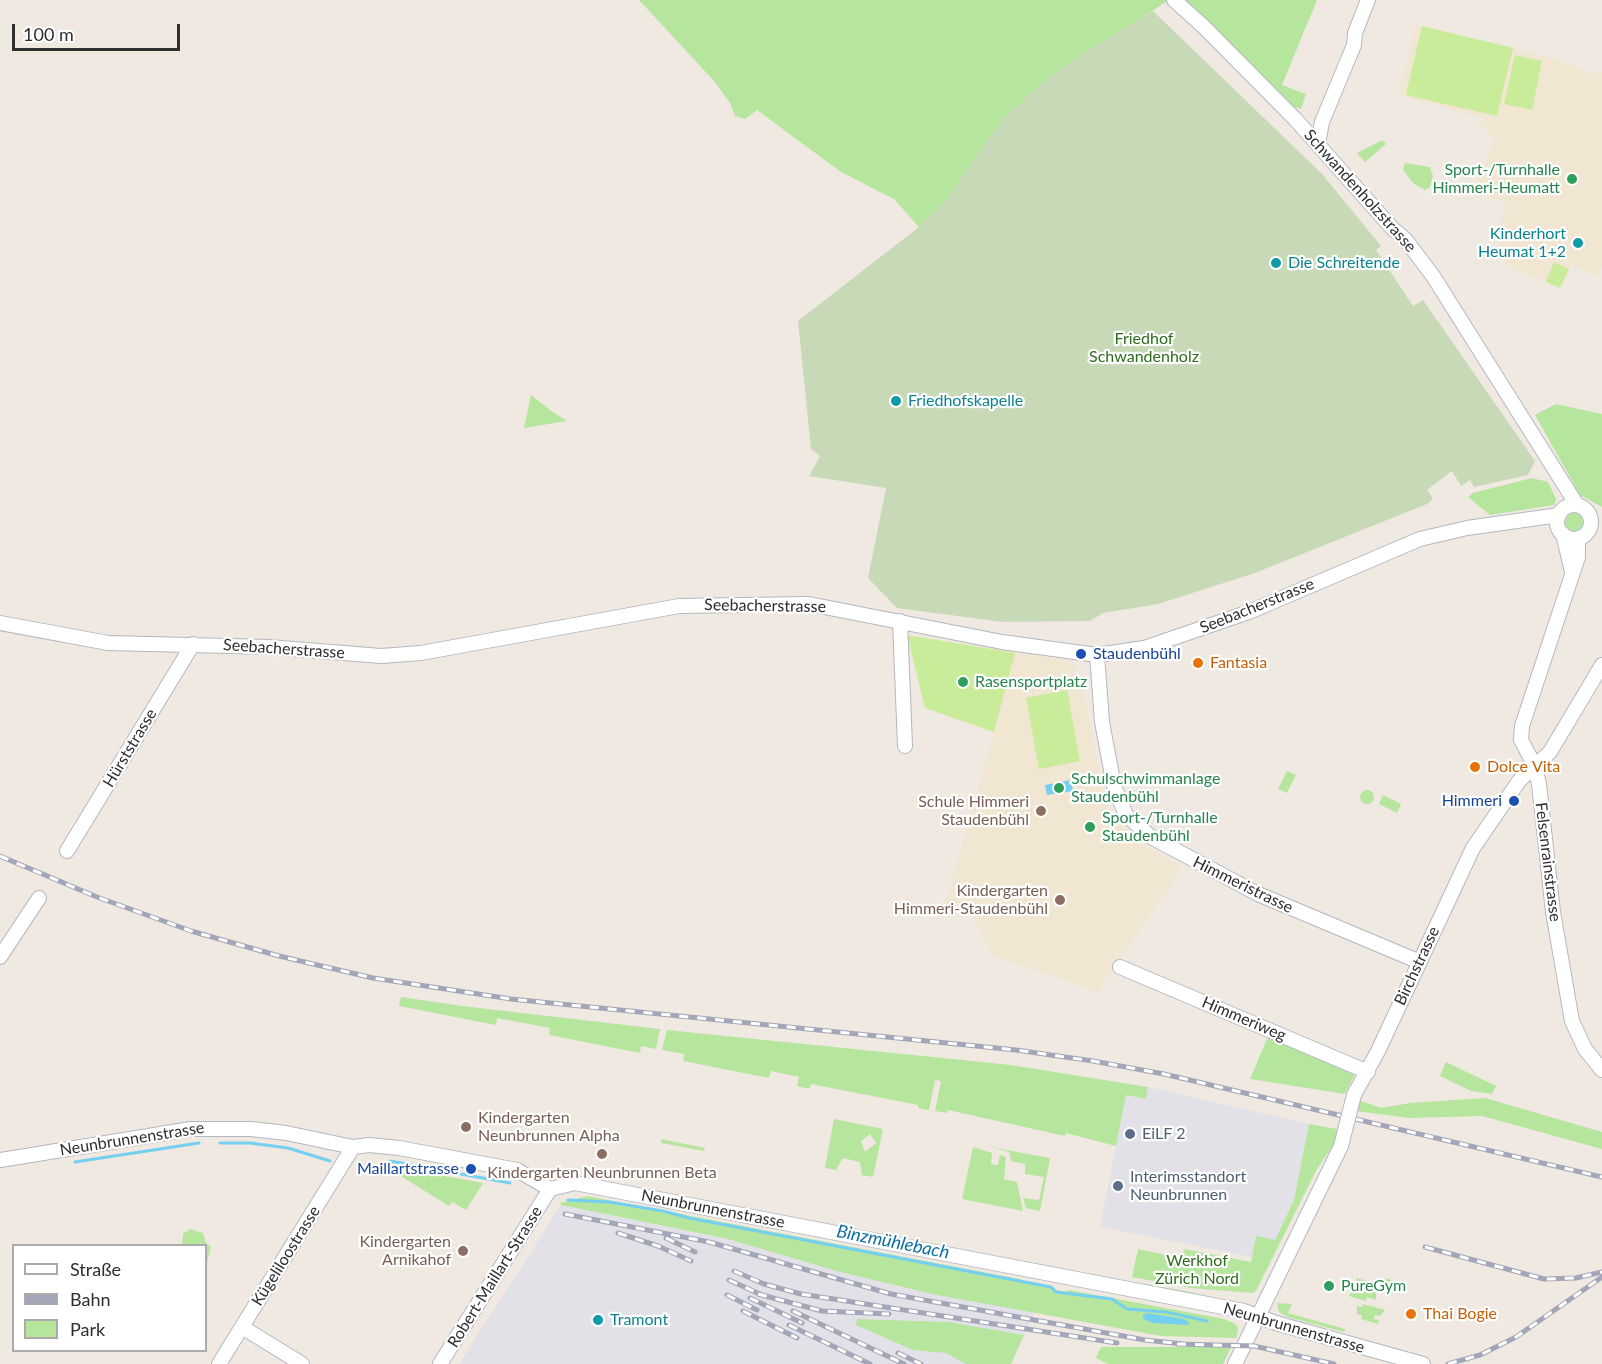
<!DOCTYPE html>
<meta charset="utf-8">
<style>
body{margin:0}
#map{position:relative;width:1602px;height:1364px;overflow:hidden;background:#efe9e1;font-family:Lato,sans-serif}
canvas{display:block}
.legend{position:absolute;left:12px;top:1244px;width:195px;height:108px;box-sizing:border-box;background:#fff;border:2px solid #ababab;margin:0;padding:8px 10px;list-style:none;font-size:18px;color:#2e2e2e}
.legend li{display:flex;align-items:center;gap:12px;height:30px}
.legend b{width:30px;border:2px solid #ababab}
.scale{position:absolute;left:12px;top:24px;width:168px;height:27px;box-sizing:border-box;border:3px solid #2e2e2e;border-top:0;padding-left:8px;font-size:18px;line-height:21px;white-space:nowrap;color:#2e2e2e;-webkit-text-stroke:4px #fff;paint-order:stroke}
</style>
<div id="map">
<canvas width="1602" height="1364"></canvas>
<ul class="legend">
<li><b style="height:8px;background:#fff"></b>Straße</li>
<li><b style="height:8px;background:#a3a6b8"></b>Bahn</li>
<li><b style="height:16px;background:#b6e59e"></b>Park</li>
</ul>
<div class="scale">100 m</div>
</div>
<script>
const context = document.querySelector('canvas').getContext('2d');
context.lineJoin = 'round';
function fillPath(path, color) { context.fillStyle = color; context.fill(path, 'evenodd'); }
const toPath = rows => new Path2D(rows.map(r => 'M' + r).join(''));
function stroke(path, color, width, dash) { context.strokeStyle = color; context.lineWidth = width; context.lineCap = dash ? 'butt' : 'round'; context.setLineDash(dash || []); context.stroke(path); }
function write(font, color, halo, rows, align = 'center') {
  context.font = font + ' Lato,sans-serif'; context.lineWidth = 4.5; context.setLineDash([]); context.textBaseline = 'middle'; context.strokeStyle = halo; context.fillStyle = color; for (const [text, x, y, turn = 0] of rows) {
    context.save(); context.translate(x, y); context.rotate((+turn || 0) * Math.PI / 180); context.textAlign = isNaN(turn) ? turn : align; if (halo) context.strokeText(text, 0, 0); context.fillText(text, 0, 0); context.restore();
  }
}
const industrial = toPath([
 [1148,1087,1309,1124,1294,1200,1275,1240,1256,1237,1252,1257,1100,1227,1126,1095,1146,1099],
 [561,1205,728,1239,903,1288,1035,1312,1011,1364,459,1364]
]);
const education = toPath([
 [1416,25,1545,56,1593,73,1602,72,1602,267,1598,277,1570,265,1560,288,1511,268,1496,235,1508,205,1473,190,1495,138,1486,134,1488,129,1480,126,1483,118,1398,95],
 [907,635,1067,660,1072,663,1086,701,1101,783,1109,808,1132,838,1181,867,1174,881,1097,992,992,955,973,914,945,904,994,733,925,708]
]);
const green = toPath([
 [639,0,1169,0,1047,79,1004,118,942,205,919,227,894,199,841,172,757,110,745,119,735,116,730,103,715,82],
 [1185,0,1317,0,1282,85,1306,94,1301,109,1284,104],
 [1382,140,1386,144,1365,162,1357,153],
 [1405,163,1430,167,1433,176,1430,187,1425,190,1414,184,1403,170],
 [531,395,550,410,567,421,524,428],
 [1556,404,1602,414,1602,507,1580,495,1535,415],
 [1532,478,1548,482,1556,499,1554,505,1490,515,1468,497,1473,493],
 '1565 522a9 9 0 1 1 18 0a9 9 0 1 1-18 0Z',
 [1287,771,1296,775,1287,793,1278,789],
 '1360 797a7 7 0 1 1 14 0a7 7 0 1 1-14 0Z',
 [1383,795,1401,804,1397,813,1379,804],
 [401,997,462,1006,660,1029,656,1049,641,1046,640,1053,549,1035,550,1028,497,1018,496,1025,399,1006],
 [667,1030,1011,1065,1148,1087,1146,1099,1126,1095,1116,1146,1066,1133,1065,1136,948,1110,947,1113,935,1111,941,1081,935,1080,929,1110,918,1108,918,1105,811,1084,809,1089,797,1086,799,1077,771,1071,769,1078,683,1061,684,1054,662,1050],
 [1269,1034,1356,1072,1345,1094,1250,1079],
 [1446,1062,1496,1086,1492,1094,1471,1091,1440,1076],
 [1485,1098,1602,1132,1602,1149,1482,1116,1409,1118,1355,1111,1358,1100,1381,1108,1410,1103],
 [834,1119,883,1129,873,1177,862,1175,860,1162,843,1158,836,1170,825,1168],
 [870,1134,876,1143,865,1152,861,1141],
 [1309,1124,1337,1129,1334,1144,1317,1169,1256,1291,1252,1293,1191,1288,1132,1277,1138,1249,1182,1258,1184,1249,1251,1262,1256,1236,1275,1240,1294,1200],
 [661,1139,705,1148,704,1151,661,1143],
 [973,1147,992,1153,991,1164,998,1165,1000,1155,1006,1157,1004,1179,1017,1182,1023,1211,962,1199],
 [990,1147,1050,1158,1040,1211,1026,1208,1023,1198,1039,1200,1044,1177,1025,1174,1025,1164,1011,1161,1009,1152],
 [394,1165,435,1174,483,1183,466,1210,452,1202,449,1206,391,1170],
 [587,1196,1019,1279,1064,1292,1069,1290,1224,1319,1236,1324,1238,1330,1236,1338,1161,1336,932,1294,840,1272,728,1239,561,1205,560,1203],
 [190,1229,203,1233,206,1243,211,1247,206,1267,206,1246,182,1245,183,1234],
 [1356,1278,1368,1281,1368,1285,1376,1291,1376,1300,1367,1297,1366,1301,1349,1296,1353,1289,1364,1292,1365,1289,1357,1286],
 [1385,1278,1398,1282,1397,1286,1393,1285,1390,1295,1382,1292,1379,1284,1374,1283,1375,1279,1384,1282],
 [1140,1283,1195,1293,1241,1297,1178,1292],
 [1277,1303,1292,1304,1288,1313,1345,1329,1344,1332,1288,1317,1279,1312],
 [1363,1304,1385,1310,1380,1316,1375,1315,1374,1319,1379,1320,1378,1324,1361,1319,1362,1315,1357,1314,1357,1306,1362,1307],
 [857,1319,948,1322,1024,1335,1011,1364,966,1364,946,1353,913,1350,856,1325],
 [1101,1347,1231,1347,1223,1364,1108,1364,1096,1358]
]);
const cemetery = toPath([
 [1153,11,1322,174,1381,246,1376,250,1413,306,1423,300,1535,461,1528,475,1474,487,1470,480,1461,486,1452,471,1427,490,1433,499,1427,504,1255,573,1158,604,1103,613,1090,621,1003,622,897,608,868,578,886,488,809,476,820,456,811,449,798,321,919,227,942,205,1004,118,1047,79,1093,47]
]);
const pitch = toPath([
 [1422,26,1513,48,1497,116,1406,95],
 [1515,55,1542,61,1532,110,1504,104],
 [1554,262,1569,269,1560,288,1546,282],
 [907,635,1015,653,994,732,925,708],
 [1067,690,1080,761,1039,769,1026,698]
]);
const water = toPath([
 [1071,780,1073,791,1047,795,1045,785],
 [1147,1313,1184,1319,1189,1323,1188,1325,1153,1323,1143,1319,1143,1315]
]);
const stream = toPath([
 [220,1143,250,1143,288,1148,330,1161],
 [390,1161,510,1183],
 [75,1162,199,1143],
 [568,1200,609,1202,663,1211,689,1218,1051,1287,1056,1292,1112,1299,1127,1309,1166,1312,1207,1321]
]);
const minor = toPath([
 [1174,0,1204,27,1296,120,1392,228,1405,239,1433,276,1577,505],
 [1318,144,1322,122,1354,45,1355,33,1368,0],
 '1557 522a17 17 0 1 1 34 0a17 17 0 1 1-34 0Z',
 [1563,534,1572,572],
 [1578,538,1578,557,1522,726,1521,740,1535,766,1539,784,1553,912,1572,1021,1585,1049,1602,1070],
 [900,621,905,746],
 [0,623,108,643,269,647,381,656,421,653,679,606,809,604,1002,642,1097,655,1144,648,1249,612,1420,539,1467,528,1559,515],
 [1097,655,1102,722,1114,786,1126,815,1151,837,1258,894,1420,962],
 [67,851,193,644],
 [0,957,39,898],
 [1120,967,1368,1072],
 [1354,1095,1378,1051,1473,848,1519,781,1550,752,1602,665],
 [0,1160,191,1129,251,1129,286,1133,353,1147,369,1145,399,1148,517,1170,550,1189],
 [550,1189,575,1183,1244,1311,1276,1323,1423,1364],
 [242,1327,302,1364],
 [219,1364,353,1147],
 [440,1364,550,1189],
 [1235,1364,1341,1146]
]);
const rail = toPath([
 [0,856,97,897,191,931,279,956,373,978,511,999,1016,1050,1093,1061,1164,1074,1602,1177],
 [565,1214,709,1242,891,1294,1145,1340,1183,1344],
 [618,1233,658,1246,691,1261],
 [666,1238,695,1252],
 [1425,1247,1544,1279,1576,1278,1602,1272],
 [734,1271,764,1284,801,1294,1117,1343],
 [729,1280,764,1296],
 [758,1294,822,1311,889,1314],
 [727,1295,757,1310],
 [750,1298,802,1323],
 [743,1311,797,1338],
 [793,1311,904,1364],
 [789,1325,870,1364],
 [1177,1344,1254,1346,1334,1364],
 [898,1353,921,1364],
 [1448,1364,1480,1355,1516,1337,1602,1277]
]);
const minorBridge = toPath([
 [1341,1146,1354,1095]
]);
const markers = [
 [1572,179,6,"#2e9e5b"],
 [1578,243,6,"#0f9aa8"],
 [1276,263,6,"#0f9aa8"],
 [896,401,6,"#0f9aa8"],
 [1081,654,6,"#1a4fb4"],
 [1198,663,6,"#e8710a"],
 [963,682,6,"#2e9e5b"],
 [1475,767,6,"#e8710a"],
 [1059,788,6,"#2e9e5b"],
 [1514,801,6,"#1a4fb4"],
 [1041,811,6,"#8d6e63"],
 [1090,827,6,"#2e9e5b"],
 [1060,900,6,"#8d6e63"],
 [466,1127,6,"#8d6e63"],
 [1130,1134,6,"#5c6f8a"],
 [602,1154,6,"#8d6e63"],
 [471,1169,6,"#1a4fb4"],
 [1118,1186,6,"#5c6f8a"],
 [463,1251,6,"#8d6e63"],
 [1329,1286,6,"#2e9e5b"],
 [1411,1314,6,"#e8710a"],
 [598,1320,6,"#0f9aa8"]
];
const leisureNames = [
 ["Sport-/Turnhalle",1560,170,"right"],
 ["Himmeri-Heumatt",1560,188,"right"],
 ["Rasensportplatz",975,682],
 ["Schulschwimmanlage",1071,779],
 ["Staudenbühl",1071,797],
 ["Sport-/Turnhalle",1102,818],
 ["Staudenbühl",1102,836],
 ["PureGym",1341,1286]
];
const streetNames = [
 ["Schwandenholzstrasse",1360,191,48],
 ["Seebacherstrasse",765,606,1],
 ["Seebacherstrasse",1257,606,-22],
 ["Seebacherstrasse",284,649,4],
 ["Hürststrasse",130,748,-59],
 ["Felsenrainstrasse",1548,862,83],
 ["Himmeristrasse",1243,885,26],
 ["Birchstrasse",1417,966,-65],
 ["Himmeriweg",1244,1019,23],
 ["Neunbrunnenstrasse",132,1139,-9],
 ["Neunbrunnenstrasse",713,1209,11],
 ["Kügeliloostrasse",286,1256,-58],
 ["Robert-Maillart-Strasse",495,1277,-58],
 ["Neunbrunnenstrasse",1294,1328,16]
];
const cultureNames = [
 ["Kinderhort",1566,234,"right"],
 ["Heumat 1+2",1566,252,"right"],
 ["Die Schreitende",1288,263],
 ["Friedhofskapelle",908,401],
 ["Tramont",610,1320]
];
const parkNames = [
 ["Friedhof",1144,339],
 ["Schwandenholz",1144,357],
 ["Werkhof",1197,1261],
 ["Zürich Nord",1197,1279]
];
const transitNames = [
 ["Staudenbühl",1093,654,"left"],
 ["Himmeri",1502,801],
 ["Maillartstrasse",459,1169]
];
const foodNames = [
 ["Fantasia",1210,663],
 ["Dolce Vita",1487,767],
 ["Thai Bogie",1423,1314]
];
const educationNames = [
 ["Schule Himmeri",1029,802],
 ["Staudenbühl",1029,820],
 ["Kindergarten",1048,891],
 ["Himmeri-Staudenbühl",1048,909],
 ["Kindergarten",478,1118,"left"],
 ["Neunbrunnen Alpha",478,1136,"left"],
 ["Kindergarten Neunbrunnen Beta",602,1173,"center"],
 ["Kindergarten",451,1242],
 ["Arnikahof",451,1260]
];
const serviceNames = [
 ["EiLF 2",1142,1134],
 ["Interimsstandort",1130,1177],
 ["Neunbrunnen",1130,1195]
];
const waterNames = [
 ["Binzmühlebach",893,1242,11]
];
fillPath(industrial, '#e3e1e8');
fillPath(education, '#f0e6d1');
fillPath(green, '#b6e59e');
fillPath(cemetery, '#c8d9b8');
fillPath(pitch, '#c9ec9a');
fillPath(water, '#75cff0');
stroke(stream, '#75cff0', 3);
stroke(minor, '#b4b7c1', 16);
stroke(minor, '#fff', 14);
stroke(rail, '#a3a6b8', 5);
stroke(rail, '#fff', 3, [9]);
stroke(minorBridge, '#b4b7c1', 16, []);
stroke(minorBridge, '#fff', 14);
for (const [x, y, r, color] of markers) { const dot = new Path2D(); dot.arc(x, y, r, 0, 2 * Math.PI); context.fillStyle = color; context.fill(dot); stroke(dot, '#fff', 2); }
write('16px', '#27864d', '#fff', leisureNames, 'left');
write('16px', '#2e2e2e', '#fff', streetNames);
write('16px', '#0d838f', '#fff', cultureNames, 'left');
write('16px', '#2c6e1b', '#fff', parkNames);
write('16px', '#164399', '#fff', transitNames, 'right');
write('16px', '#c56008', '#fff', foodNames, 'left');
write('16px', '#785e54', '#fff', educationNames, 'right');
write('16px', '#4e5e75', '#fff', serviceNames, 'left');
write('italic 18px', '#0d6fa3', '#fff', waterNames);
</script>
